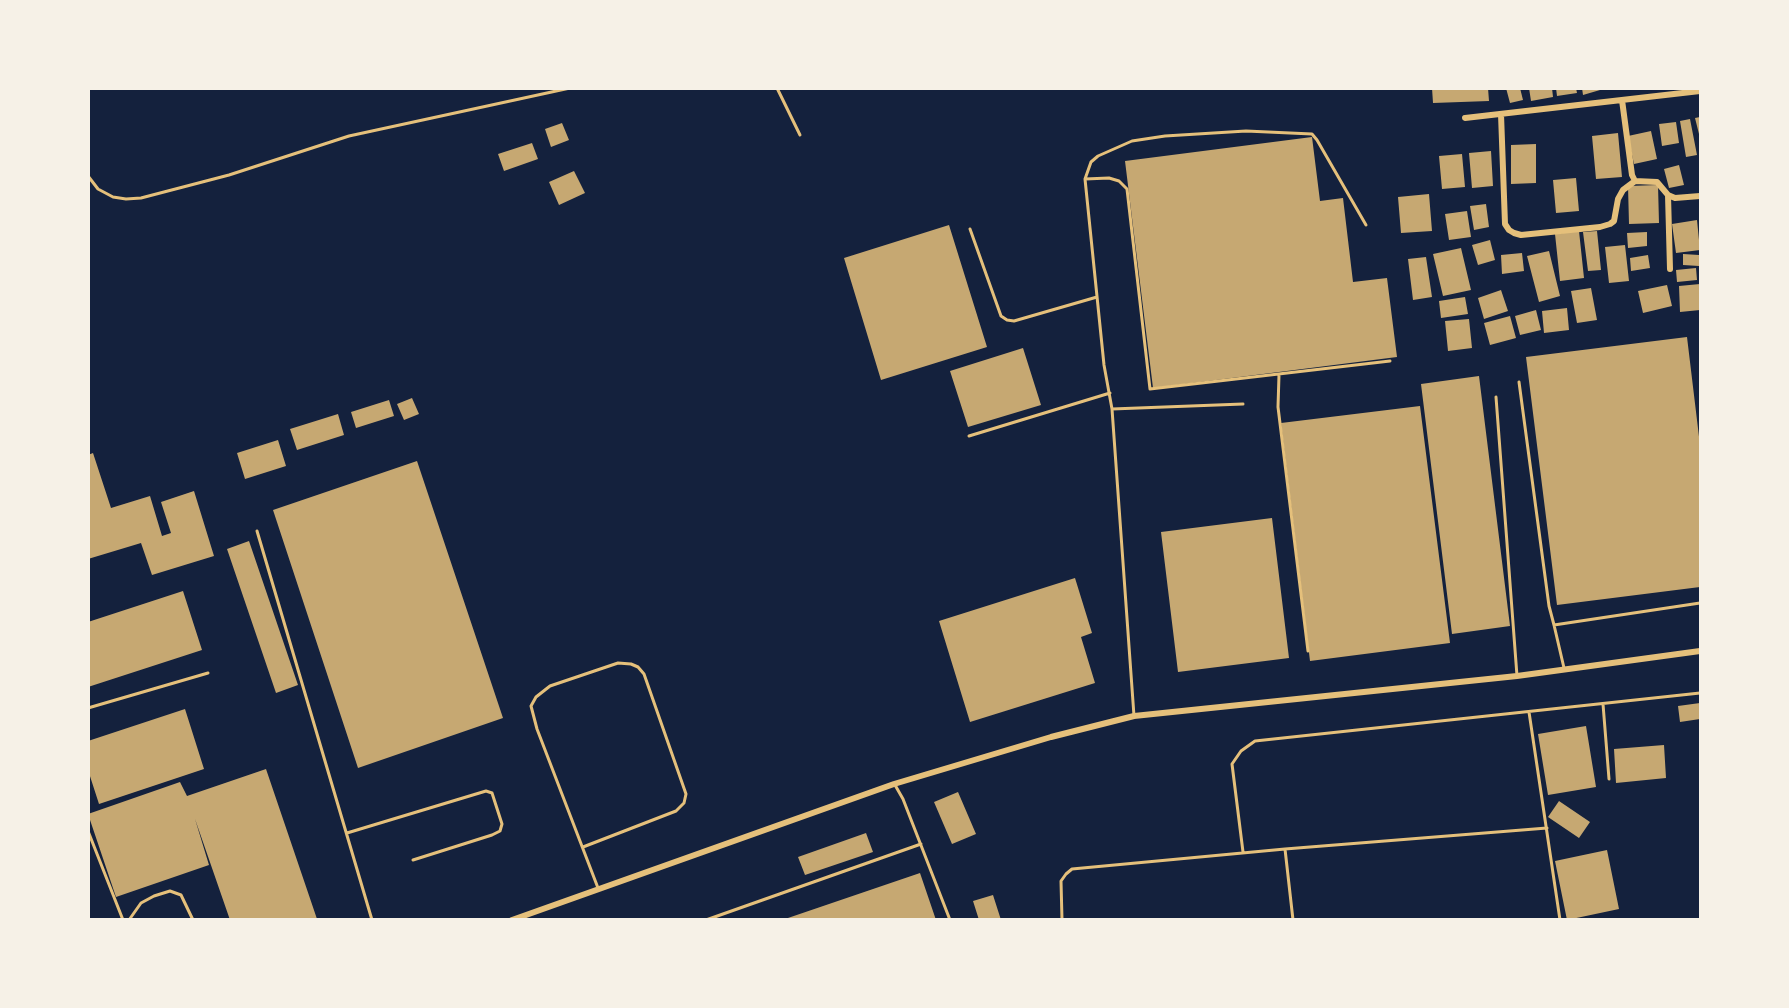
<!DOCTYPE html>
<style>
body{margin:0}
#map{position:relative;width:1789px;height:1008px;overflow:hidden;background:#14213d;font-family:"Fira Sans Condensed",sans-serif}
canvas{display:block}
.frame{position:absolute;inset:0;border:90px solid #f6f1e7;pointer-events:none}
</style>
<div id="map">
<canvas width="1789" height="1008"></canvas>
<div class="frame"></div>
</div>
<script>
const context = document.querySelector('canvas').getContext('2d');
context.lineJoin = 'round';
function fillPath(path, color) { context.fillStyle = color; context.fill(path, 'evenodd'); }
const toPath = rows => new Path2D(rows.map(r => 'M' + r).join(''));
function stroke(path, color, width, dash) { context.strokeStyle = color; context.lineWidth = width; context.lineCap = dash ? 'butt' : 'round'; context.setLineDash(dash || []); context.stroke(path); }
const building = toPath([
 [1432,88,1488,88,1489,101,1433,103],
 [1506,88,1520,88,1523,100,1510,103],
 [1529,88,1552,88,1553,97,1531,101],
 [1556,88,1576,88,1577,93,1557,96],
 [1582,88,1600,88,1600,90,1583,95],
 [1700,117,1700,138,1695,118],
 [1690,119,1697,155,1686,157,1680,121],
 [1676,122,1679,143,1662,146,1659,124],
 [562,123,569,140,551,147,545,129],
 [1651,131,1657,159,1634,164,1628,136],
 [1618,133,1622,177,1596,179,1592,136],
 [1312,137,1320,201,1343,198,1353,282,1387,278,1397,357,1153,388,1125,161],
 [532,143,538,159,504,171,498,154],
 [1536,144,1536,183,1511,184,1511,145],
 [1491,151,1493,186,1472,188,1469,153],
 [1462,154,1465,187,1442,189,1439,156],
 [1679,165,1684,185,1669,188,1664,169],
 [574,171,585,193,559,205,549,182],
 [1576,178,1579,211,1556,213,1553,180],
 [1658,185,1659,223,1629,224,1628,186],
 [1429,194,1432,231,1401,233,1398,197],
 [1486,204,1489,227,1474,230,1470,206],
 [1467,211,1471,237,1449,240,1445,214],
 [1697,220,1700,250,1676,253,1672,224],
 [949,225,987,347,881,380,844,258],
 [1579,231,1584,278,1560,281,1555,234],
 [1597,231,1601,270,1588,271,1583,232],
 [1647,232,1647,246,1628,248,1627,233],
 [1490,240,1495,260,1478,265,1472,245],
 [1625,245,1629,281,1609,283,1605,247],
 [1461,248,1471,290,1443,296,1433,254],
 [1549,251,1560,296,1539,302,1527,256],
 [1522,253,1524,271,1502,274,1501,255],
 [1683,254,1699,255,1699,266,1683,265],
 [1648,255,1650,268,1631,271,1630,258],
 [1426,257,1432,297,1413,300,1408,259],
 [1696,268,1697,280,1677,282,1676,270],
 [1700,284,1700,310,1680,312,1679,286],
 [1667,285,1672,306,1643,313,1638,291],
 [1591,288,1597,320,1577,323,1571,291],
 [1501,290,1508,311,1484,319,1478,298],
 [1465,297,1468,314,1441,318,1439,301],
 [1567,308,1569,330,1544,333,1542,311],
 [1536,310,1541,330,1520,335,1515,316],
 [1510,316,1516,338,1490,345,1484,323],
 [1469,319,1472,348,1448,351,1445,321],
 [1687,337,1700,445,1700,587,1557,605,1526,357],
 [1023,348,1041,405,968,427,950,371],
 [1479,376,1510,626,1452,634,1421,384],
 [412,398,419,414,404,420,397,404],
 [389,400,394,416,356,428,351,412],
 [1420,406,1450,643,1310,661,1281,423],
 [338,414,344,435,297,450,290,429],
 [278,440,286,466,245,479,237,453],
 [93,453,111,508,150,496,162,536,171,533,161,502,194,491,214,556,152,575,141,543,88,559,88,455],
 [417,461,503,718,358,768,273,510],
 [1272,518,1289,658,1178,672,1161,532],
 [249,541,298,685,276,693,227,549],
 [1075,578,1092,633,1081,637,1095,683,970,722,939,621],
 [183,591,202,650,88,687,88,622],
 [1700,703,1700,719,1680,722,1678,706],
 [185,709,204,769,99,804,88,770,88,741],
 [1586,726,1596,787,1548,795,1538,734],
 [1664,745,1666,778,1616,783,1614,749],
 [266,769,317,919,230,920,195,819,209,865,116,897,88,814,180,782,187,796],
 [958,792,976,834,952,844,934,802],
 [1559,801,1590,822,1579,838,1548,817],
 [866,833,873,852,805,875,798,857],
 [1607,850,1619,909,1567,920,1555,861],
 [920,873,936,920,785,920,785,919],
 [993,895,1001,920,979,920,973,901]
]);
const service = toPath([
 [777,88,800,135],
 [88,176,98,189,113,197,126,199,141,198,229,175,349,136,570,88],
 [1085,179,1109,178,1119,181,1127,189,1150,389,1390,361],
 [970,229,1001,316,1007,320,1014,321,1097,297],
 [1279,375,1278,407,1308,651],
 [1519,382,1549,606,1554,625],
 [1496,397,1517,676],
 [1112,409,1243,404],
 [969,436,1110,393],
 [257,531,372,920],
 [1564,668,1554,625,1700,603],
 [1603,704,1609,779],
 [88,708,208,673],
 [1529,712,1560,920],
 [1134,716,1112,409,1104,365,1085,179,1091,162,1098,156,1132,141,1165,136,1246,131,1312,134,1317,140,1366,225],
 [895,785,903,799,950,920],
 [88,831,123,920],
 [347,833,486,791,492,793,502,824,500,831,492,835,413,860],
 [583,847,676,811,684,803,686,794,644,674,638,667,631,664,618,663,550,686,536,697,531,706,537,729,598,888],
 [1285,849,1547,828],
 [1243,852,1232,764,1241,751,1255,741,1700,693],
 [129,920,141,903,154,896,170,891,181,895,193,920],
 [706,920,921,844],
 [1062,920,1061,881,1066,874,1072,869,1285,849,1293,920]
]);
const minor = toPath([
 [1622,100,1632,175,1635,181,1657,182,1668,195,1675,198,1700,196],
 [1501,114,1505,224,1509,230,1514,233,1521,235,1600,227,1610,224,1614,221,1618,199,1623,190,1635,181],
 [1465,118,1700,91],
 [1668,195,1670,269],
 [512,920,894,784,1051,737,1134,716,1517,676,1700,651]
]);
fillPath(building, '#c6a872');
stroke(service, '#e5c07b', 3);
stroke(minor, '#e5c07b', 6);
</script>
